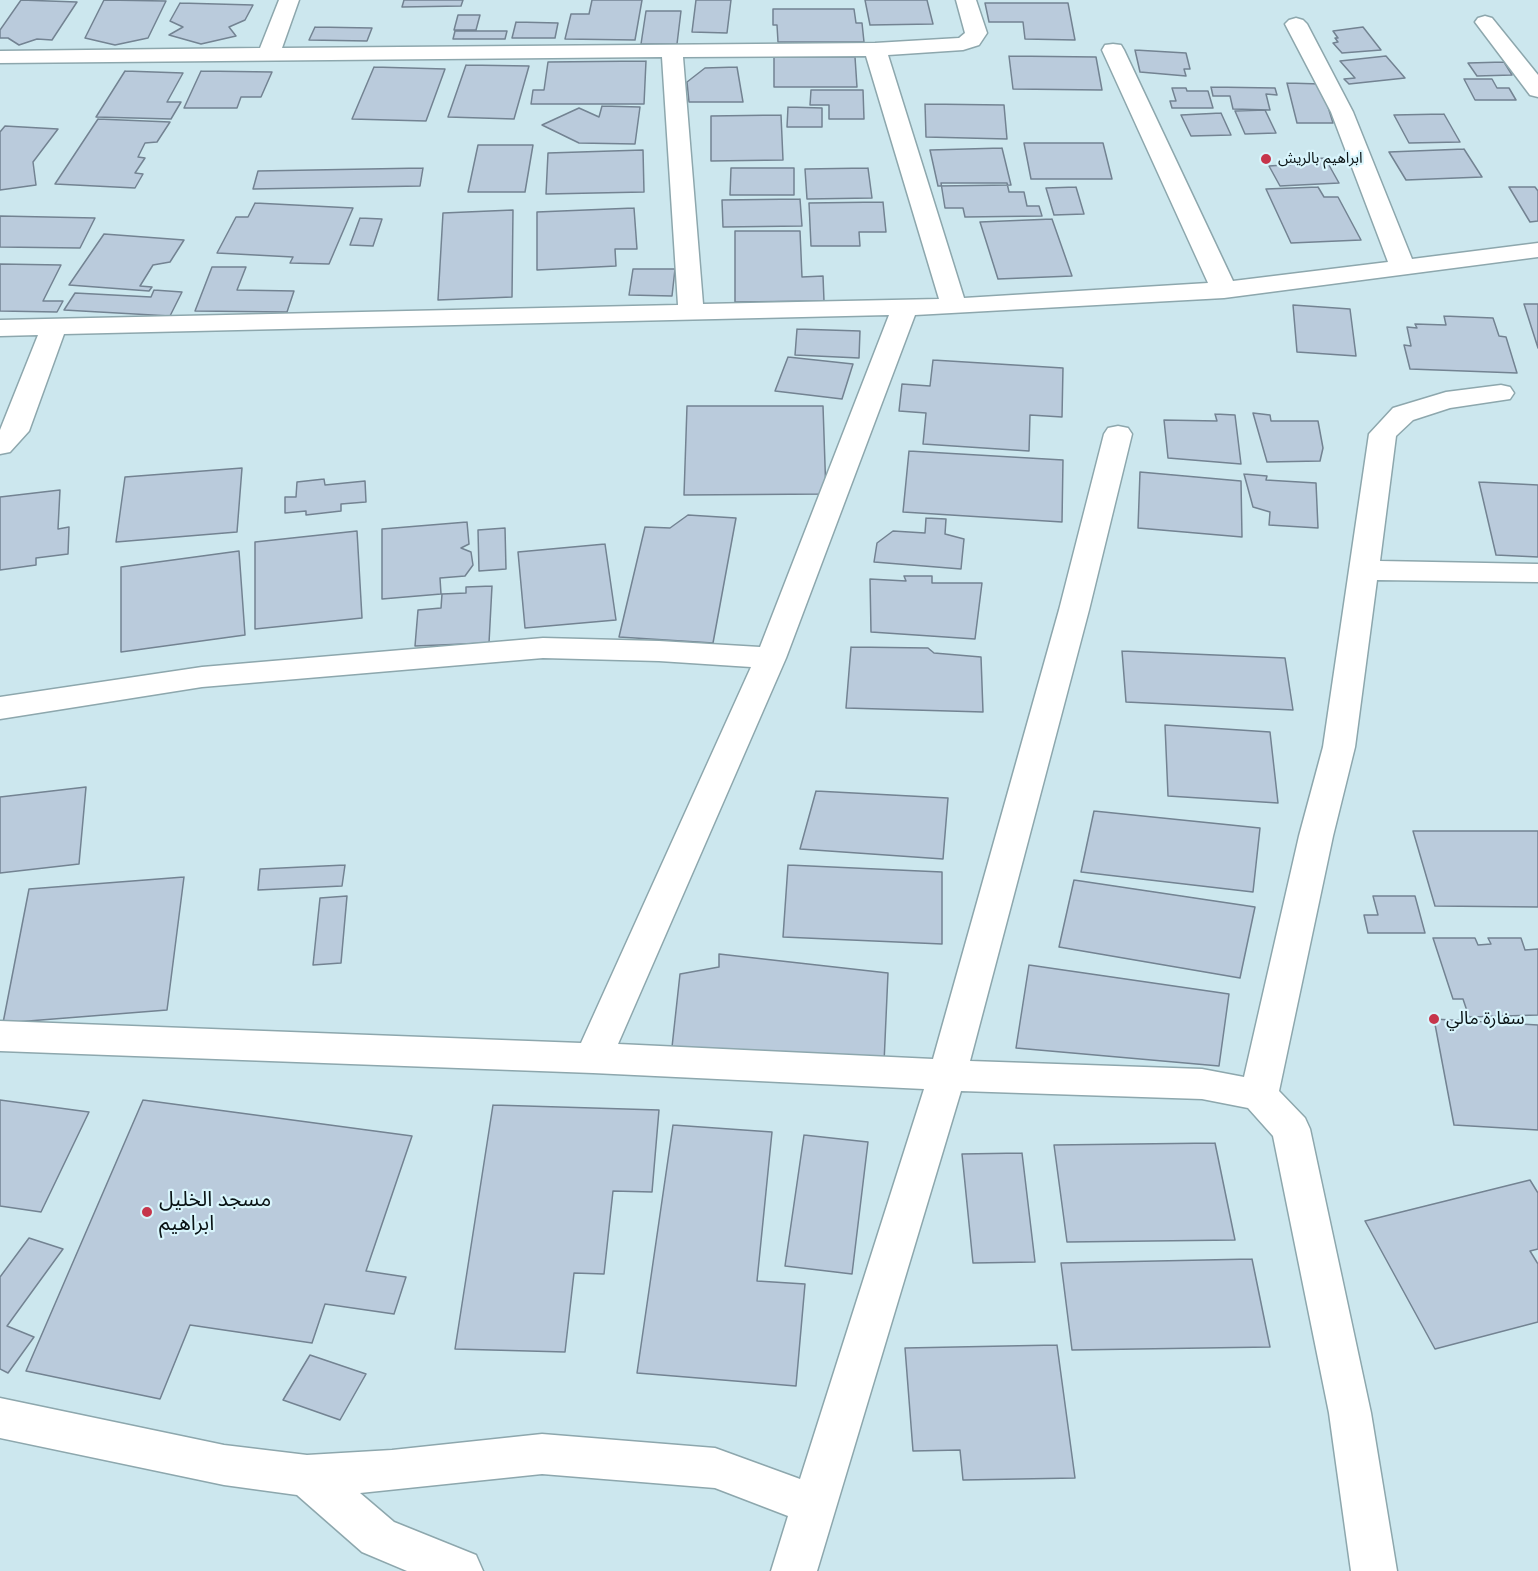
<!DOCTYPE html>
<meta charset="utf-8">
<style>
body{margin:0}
canvas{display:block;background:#cce7ee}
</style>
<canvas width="1538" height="1571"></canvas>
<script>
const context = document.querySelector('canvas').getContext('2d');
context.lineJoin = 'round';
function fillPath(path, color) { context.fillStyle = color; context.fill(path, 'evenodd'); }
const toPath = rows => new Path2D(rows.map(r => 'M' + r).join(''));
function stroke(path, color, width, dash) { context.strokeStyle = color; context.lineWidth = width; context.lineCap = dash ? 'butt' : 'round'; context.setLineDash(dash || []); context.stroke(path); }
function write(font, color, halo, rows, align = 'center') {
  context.font = font + ' "Varela Round","Noto Sans Arabic",sans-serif'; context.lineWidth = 4.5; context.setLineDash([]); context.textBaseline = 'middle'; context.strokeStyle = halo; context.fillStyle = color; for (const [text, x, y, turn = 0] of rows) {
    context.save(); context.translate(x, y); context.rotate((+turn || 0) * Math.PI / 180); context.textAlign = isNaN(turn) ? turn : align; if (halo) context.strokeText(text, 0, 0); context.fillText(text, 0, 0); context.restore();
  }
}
const building = toPath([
 [21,0,77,2,52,40,37,39,19,45,8,38,0,38,0,30,21,0],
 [104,0,166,1,148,38,115,45,85,38,104,0],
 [404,0,463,0,461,6,402,7,404,0],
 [592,0,642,0,635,40,565,39,571,14,589,14,592,0],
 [696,0,731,0,727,33,692,32,696,0],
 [865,0,927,0,933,24,870,25,865,0],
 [180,3,253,5,245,20,229,27,236,36,201,44,169,35,183,27,170,21,180,3],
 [985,3,1068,3,1075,40,1025,39,1023,22,989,22,985,3],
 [773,9,854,9,856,23,862,23,864,42,778,42,777,25,773,25,773,9],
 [646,11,681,11,677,44,641,44,646,11],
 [458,15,480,15,476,30,454,30,458,15],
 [516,22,558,23,555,38,512,38,516,22],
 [315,27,372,28,367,41,309,40,315,27],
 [1363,27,1381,50,1342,53,1333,43,1338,42,1335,38,1338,38,1333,31,1363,27],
 [455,31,507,31,505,39,453,39,455,31],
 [1135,50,1186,53,1190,69,1184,69,1186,76,1140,72,1135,50],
 [1009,56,1096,57,1102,90,1013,89,1009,56],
 [1386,56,1405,78,1349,84,1344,79,1355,78,1340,61,1386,56],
 [774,57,855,57,857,87,774,87,774,57],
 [646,61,644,104,531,104,533,90,544,90,548,62,646,61],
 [1504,62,1512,75,1477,76,1468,63,1504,62],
 [466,65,529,66,514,119,448,117,466,65],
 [374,67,445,69,426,121,352,119,374,67],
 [737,67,743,102,689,102,687,82,705,68,737,67],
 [125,71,183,73,167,102,181,102,171,119,96,117,125,71],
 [201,71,272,72,261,97,241,97,237,108,184,108,201,71],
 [1464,79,1492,79,1497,88,1509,88,1516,100,1475,100,1464,79],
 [1287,83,1321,84,1333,123,1297,123,1287,83],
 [1211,87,1275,88,1277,95,1266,94,1270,110,1233,109,1230,96,1213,96,1211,87],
 [1172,88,1186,88,1187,91,1208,91,1213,108,1172,108,1170,101,1176,101,1172,88],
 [811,90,863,90,864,119,829,119,829,105,810,105,811,90],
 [925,104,1004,105,1007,139,926,137,925,104],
 [602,106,640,107,635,144,579,143,542,125,579,108,599,117,602,106],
 [788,107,822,108,822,127,787,127,788,107],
 [1265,110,1276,133,1245,134,1235,111,1265,110],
 [1221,113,1231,135,1191,136,1181,115,1221,113],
 [1444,114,1460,142,1409,143,1394,115,1444,114],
 [781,115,783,160,711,161,711,116,781,115],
 [98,119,170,122,157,142,145,143,138,157,145,158,135,173,143,174,135,188,55,184,98,119],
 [5,126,58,129,33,162,36,185,0,190,0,132,5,126],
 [1024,143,1103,143,1112,179,1031,179,1024,143],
 [478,145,533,145,525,192,468,192,478,145],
 [1002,148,1011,185,938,186,930,150,1002,148],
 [1464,149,1482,177,1406,180,1389,152,1464,149],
 [643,150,644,192,546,194,548,153,643,150],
 [1325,158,1339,183,1280,186,1269,166,1299,164,1296,159,1325,158],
 [423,168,420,186,253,189,258,171,423,168],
 [731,168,794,168,794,195,730,195,731,168],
 [868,168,872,198,807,199,805,169,868,168],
 [941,183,1007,183,1009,192,1024,192,1027,206,1039,206,1042,216,965,217,963,208,945,208,941,183],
 [1076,187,1084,214,1054,215,1046,188,1076,187],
 [1318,187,1324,197,1338,197,1361,240,1291,243,1266,189,1318,187],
 [1509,187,1535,187,1538,191,1538,221,1530,222,1509,187],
 [800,199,802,226,723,227,722,200,800,199],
 [883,202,886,232,859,232,860,246,811,246,809,203,883,202],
 [255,203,353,208,329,264,290,263,293,257,217,253,236,217,248,217,255,203],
 [634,208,637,249,615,249,616,266,537,270,537,212,634,208],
 [513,210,512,297,438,300,443,213,513,210],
 [0,216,95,218,80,248,0,247,0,216],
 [360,218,382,219,373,246,350,245,360,218],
 [1052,219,1072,276,998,279,980,222,1052,219],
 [735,231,800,231,802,277,823,276,824,301,735,302,735,231],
 [104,234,184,240,170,262,153,265,140,286,152,287,149,291,69,285,104,234],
 [0,264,61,265,43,301,63,301,57,312,0,311,0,264],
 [212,267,246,267,237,290,294,291,287,312,195,311,212,267],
 [633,269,675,269,672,296,629,295,633,269],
 [154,290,182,292,170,316,64,310,75,293,151,297,154,290],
 [1524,304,1538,304,1538,348,1524,304],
 [1293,305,1350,309,1356,356,1297,352,1293,305],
 [1444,316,1493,318,1499,336,1506,337,1517,373,1410,369,1404,345,1411,346,1407,327,1417,328,1415,324,1446,325,1444,316],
 [797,329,860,331,859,358,795,355,797,329],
 [788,357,853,364,842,399,775,391,788,357],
 [933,360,1063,368,1062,417,1030,415,1029,451,923,444,926,413,899,411,902,384,930,386,933,360],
 [687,406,823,406,826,494,684,495,687,406],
 [1253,413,1270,415,1271,421,1318,421,1323,448,1320,461,1267,462,1253,413],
 [1215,414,1235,415,1241,464,1168,458,1164,420,1217,421,1215,414],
 [909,451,1063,460,1062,522,903,512,909,451],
 [242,468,237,532,116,542,125,477,242,468],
 [1140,472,1241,481,1242,537,1138,528,1140,472],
 [1244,474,1267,476,1266,480,1316,483,1318,528,1269,525,1270,512,1253,507,1244,474],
 [324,479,325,485,365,481,366,502,341,504,341,511,306,515,306,511,285,513,285,497,296,497,297,482,324,479],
 [1479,482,1538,485,1538,557,1496,555,1479,482],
 [60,490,58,529,69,527,68,554,36,558,36,565,0,570,0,497,60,490],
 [688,515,736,518,713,643,619,637,645,527,670,528,688,515],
 [926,518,946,519,945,534,964,539,961,569,874,562,877,543,893,531,925,533,926,518],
 [467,522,469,544,461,548,471,552,473,565,465,576,440,578,441,594,382,599,382,529,467,522],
 [505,528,506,569,479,571,478,530,505,528],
 [357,531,362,618,255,629,255,542,357,531],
 [605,544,616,620,525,628,518,552,605,544],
 [239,551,245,635,121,652,121,567,239,551],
 [904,576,932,576,932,583,982,583,975,639,871,632,870,579,906,581,904,576],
 [492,586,489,643,415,646,418,610,441,608,442,594,466,593,466,587,492,586],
 [851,647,928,648,934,653,981,657,983,712,846,708,851,647],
 [1122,651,1285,658,1293,710,1126,702,1122,651],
 [1165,725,1270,732,1278,803,1168,796,1165,725],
 [86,787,79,864,0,873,0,797,86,787],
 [816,791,948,798,943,859,800,849,816,791],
 [1094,811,1260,828,1253,892,1081,872,1094,811],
 [1413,831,1538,831,1538,907,1435,906,1413,831],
 [345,865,342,886,258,890,260,869,345,865],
 [788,865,942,872,942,944,783,937,788,865],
 [184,877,167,1010,3,1023,29,889,184,877],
 [1074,880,1255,907,1240,978,1059,947,1074,880],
 [347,896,341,963,313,965,320,898,347,896],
 [1373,896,1415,896,1425,933,1368,933,1364,915,1378,915,1373,896],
 [1433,938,1475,938,1478,945,1491,944,1488,938,1521,938,1525,950,1538,949,1538,1015,1469,1017,1463,999,1453,999,1433,938],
 [719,954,888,973,884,1063,672,1047,680,974,719,967,719,954],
 [1029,965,1229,994,1219,1066,1016,1048,1029,965],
 [1434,1019,1538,1025,1538,1130,1454,1125,1434,1019],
 [0,1100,89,1112,41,1212,0,1206,0,1100],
 [143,1100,412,1136,366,1271,406,1277,394,1314,325,1304,312,1343,190,1325,160,1399,26,1371,143,1100],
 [493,1105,659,1110,652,1192,613,1191,604,1274,574,1273,565,1352,455,1349,493,1105],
 [673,1125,772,1132,757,1281,805,1284,796,1386,637,1373,673,1125],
 [804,1135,868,1142,852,1274,785,1266,804,1135],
 [1215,1143,1235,1240,1067,1242,1054,1145,1215,1143],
 [1022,1153,1035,1262,973,1263,962,1154,1022,1153],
 [1530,1180,1538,1193,1538,1249,1530,1251,1538,1264,1538,1322,1435,1349,1365,1221,1530,1180],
 [29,1238,63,1249,7,1326,34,1337,8,1373,0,1369,0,1277,29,1238],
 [1252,1259,1270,1347,1072,1350,1061,1263,1252,1259],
 [1057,1345,1075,1478,963,1480,960,1450,913,1451,905,1348,1057,1345],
 [310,1355,366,1374,340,1420,283,1400,310,1355]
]);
const minor = toPath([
 [279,0,299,0,282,48,875,43,959,38,965,33,956,0,976,0,987,33,979,45,963,50,888,55,964,298,1208,283,1102,50,1105,45,1113,44,1121,45,1124,50,1233,281,1388,262,1331,112,1285,24,1289,20,1296,18,1303,20,1307,24,1353,112,1412,259,1538,243,1538,257,1224,298,915,315,786,658,618,1044,933,1059,1059,610,1104,434,1108,428,1118,426,1128,428,1132,434,1089,610,970,1061,1202,1069,1244,1077,1299,836,1323,747,1369,434,1393,408,1446,392,1501,385,1510,387,1514,393,1510,399,1450,408,1413,420,1396,436,1380,561,1538,564,1538,582,1377,580,1355,747,1333,836,1279,1091,1305,1118,1310,1129,1371,1413,1397,1571,1351,1571,1329,1413,1273,1136,1248,1108,1202,1099,961,1091,817,1571,771,1571,788,1516,715,1488,542,1474,360,1493,394,1522,476,1555,483,1571,407,1571,362,1552,297,1495,224,1485,0,1438,0,1398,224,1445,307,1455,392,1450,542,1434,715,1448,800,1479,924,1089,593,1073,0,1051,0,1021,581,1043,751,667,659,661,543,658,202,687,0,719,0,697,202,667,543,638,659,641,760,647,889,315,64,334,29,431,10,452,0,454,0,430,38,335,0,336,0,320,678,305,662,57,0,63,0,51,260,48,279,0],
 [866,56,939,299,703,304,683,57,866,56],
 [1485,16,1492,18,1538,75,1538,97,1530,95,1475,22,1478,18,1485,16]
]);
const markers = [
 [1266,159,6,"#c6354b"],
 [1434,1019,6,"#c6354b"],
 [147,1212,6,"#c6354b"]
];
const farPoinames = [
 ["ابراهيم بالريش",1278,159]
];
const poiNames = [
 ["سفارة مالي",1446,1019]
];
const nearPoinames = [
 ["مسجد الخليل",159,1200],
 ["ابراهيم",159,1224]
];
fillPath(building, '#bacbdc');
stroke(building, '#738392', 1.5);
stroke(minor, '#8da7ad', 3);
fillPath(minor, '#fff');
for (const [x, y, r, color] of markers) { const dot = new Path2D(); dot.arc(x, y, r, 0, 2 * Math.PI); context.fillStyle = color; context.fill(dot); stroke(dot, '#d9f5fc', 2); }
write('15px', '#091214', '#d9f5fc', farPoinames, 'left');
write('18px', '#091214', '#d9f5fc', poiNames, 'left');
write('21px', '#091214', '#d9f5fc', nearPoinames, 'left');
</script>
